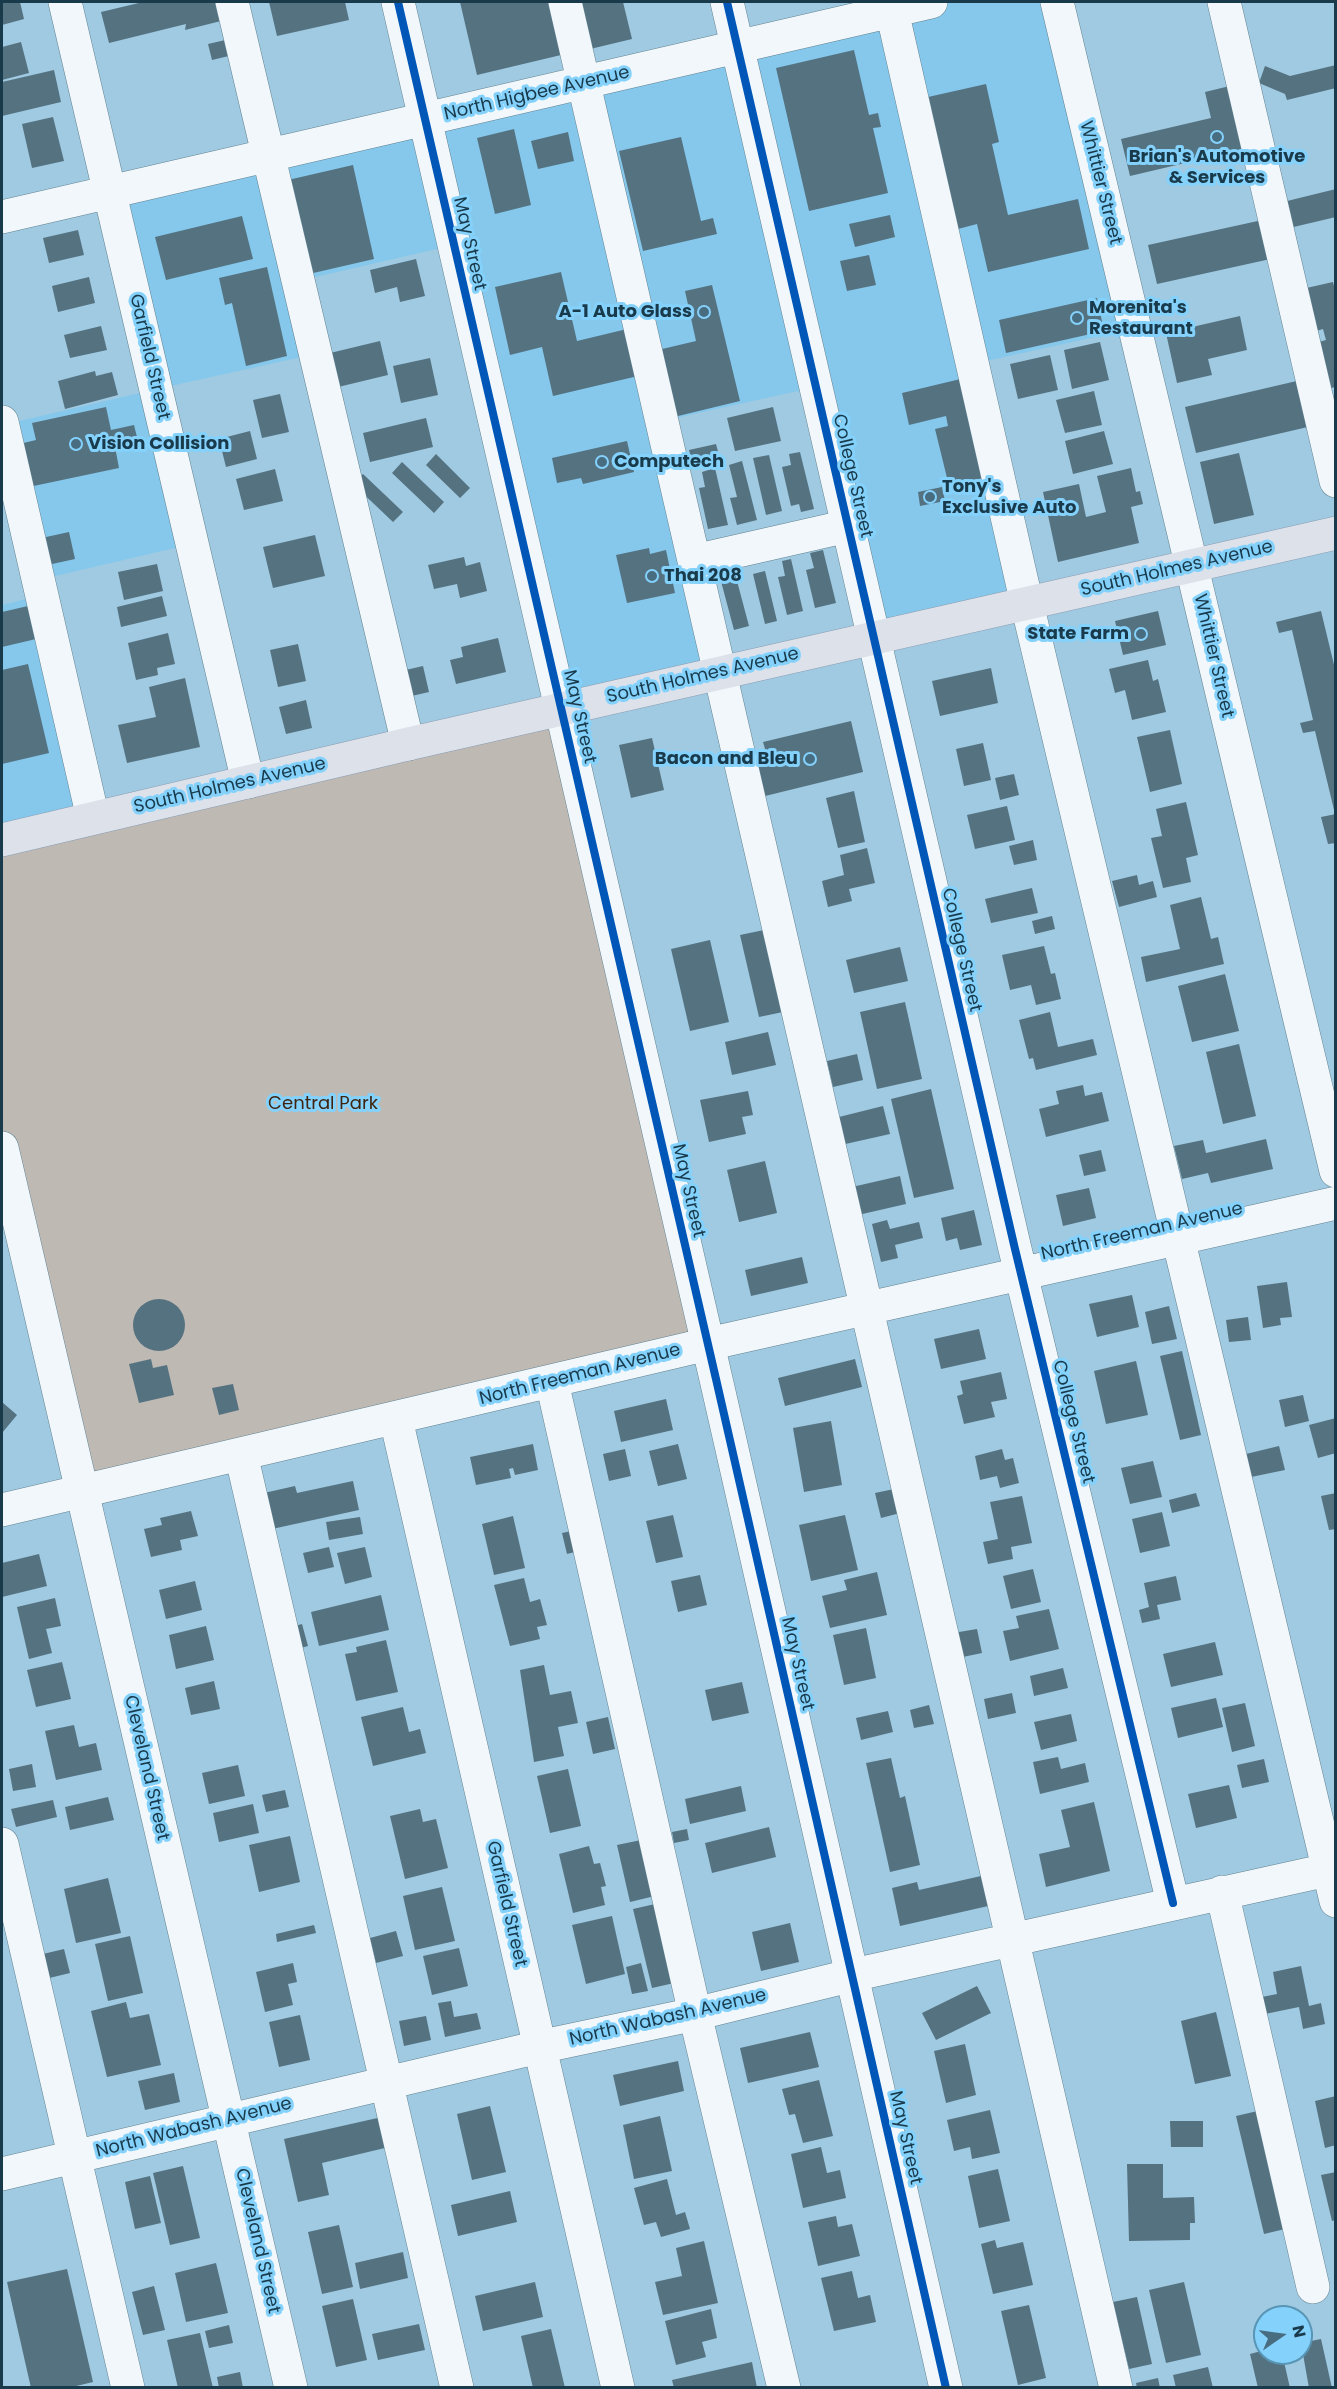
<!DOCTYPE html>
<style>
body{margin:0}
#map{position:relative;width:1337px;height:2389px;overflow:hidden;background:#9fcae1;font-family:Poppins,sans-serif}
canvas{display:block}
.frame{position:absolute;inset:0;border:3px solid #193a4b;pointer-events:none}
.north{position:absolute;left:1253px;top:2305px;width:60px;height:60px;box-sizing:border-box;background:#84d2fc;border:2px solid #5995b5;border-radius:50%;rotate:77deg;font-size:16px;font-weight:700;line-height:24px;text-align:center;color:#193a4b}
.north::after{content:'';display:block;margin:auto;width:21px;height:27px;background:#486c80;clip-path:polygon(50% 0,100% 100%,50% 72%,0 100%)}
</style>
<div id="map">
<canvas width="1337" height="2389"></canvas>
<div class="frame"></div>
<div class="north">N</div>
</div>
<script>
const context = document.querySelector('canvas').getContext('2d');
context.lineJoin = 'round';
function fillPath(path, color) { context.fillStyle = color; context.fill(path, 'evenodd'); }
const toPath = rows => new Path2D(rows.map(r => 'M' + r).join(''));
function stroke(path, color, width, dash) { context.strokeStyle = color; context.lineWidth = width; context.lineCap = dash ? 'butt' : 'round'; context.setLineDash(dash || []); context.stroke(path); }
function write(font, color, halo, rows, align = 'center') {
  context.font = font + ' Poppins,sans-serif'; context.lineWidth = 6; context.setLineDash([]); context.textBaseline = 'middle'; context.strokeStyle = halo; context.fillStyle = color; for (const [text, x, y, turn = 0] of rows) {
    context.save(); context.translate(x, y); context.rotate((+turn || 0) * Math.PI / 180); context.textAlign = isNaN(turn) ? turn : align; if (halo) context.strokeText(text, 0, 0); context.fillText(text, 0, 0); context.restore();
  }
}
const built = toPath([
 [930,2,1057,2,1135,328,973,364,1027,604,874,637,816,387,662,421,720,672,561,709,454,245,298,281,315,354,157,389,192,544,38,580,2,425,157,389,111,191],
 [42,595,93,818,2,840,2,605]
]);
const green = toPath([
 [561,709,708,1344,81,1491,2,1148,2,840]
]);
const building = toPath([
 [2,2,20,2,24,19,2,25],
 [143,2,216,2,221,21,185,30,186,24,109,43,101,12],
 [269,2,345,2,349,20,277,36],
 [460,2,549,2,561,55,477,75],
 [575,2,623,2,632,39,586,50],
 [234,38,237,54,212,60,208,44],
 [21,42,29,73,2,80,2,47],
 [854,50,869,115,878,113,881,127,873,128,888,193,809,211,776,68],
 [1336,65,1336,88,1287,100,1285,94,1259,83,1265,66,1290,76],
 [54,70,61,102,2,116,2,82],
 [986,84,999,142,992,144,1008,215,1078,199,1089,249,988,272,977,224,958,229,928,97],
 [1234,85,1249,148,1130,176,1121,139,1211,118,1205,92],
 [53,117,64,161,32,168,22,124],
 [514,129,531,205,495,214,477,138],
 [568,132,574,161,538,169,531,141],
 [681,137,701,221,713,218,717,234,643,251,619,151],
 [353,165,374,259,309,274,288,180],
 [1336,189,1336,217,1285,229,1279,203],
 [890,215,895,237,855,247,849,224],
 [242,216,253,259,166,280,155,237],
 [1267,219,1275,258,1157,284,1148,245],
 [78,230,84,255,49,263,43,238],
 [869,255,876,285,847,291,840,261],
 [416,259,425,296,400,302,397,287,375,293,370,270],
 [267,267,287,356,246,366,232,303,225,305,219,278],
 [561,272,577,341,627,329,638,376,553,396,542,347,510,355,495,287],
 [89,277,95,303,58,312,52,286],
 [1333,282,1336,294,1336,387,1326,389,1315,343,1326,340,1323,329,1313,332,1302,289],
 [712,285,740,401,674,417,658,350,696,341,685,291],
 [1097,298,1104,331,1006,353,999,320],
 [1240,316,1247,350,1208,359,1212,375,1177,383,1166,333],
 [101,326,107,350,70,358,64,335],
 [380,341,388,375,334,388,326,354],
 [1100,342,1109,380,1072,389,1064,350],
 [1050,355,1058,390,1018,399,1010,364],
 [430,358,438,395,401,403,393,366],
 [95,371,96,376,112,372,118,395,65,409,58,381],
 [973,376,996,475,949,486,935,429,948,426,946,416,909,425,902,393],
 [1301,380,1312,426,1196,453,1185,407],
 [1094,391,1102,425,1065,433,1056,400],
 [280,394,289,432,262,438,253,400],
 [106,407,111,430,134,425,138,441,115,447,119,468,24,488,15,445,36,440,32,423],
 [773,407,781,441,735,451,727,418],
 [426,418,433,447,370,462,363,433],
 [250,431,257,459,226,467,219,439],
 [1104,431,1113,464,1073,474,1065,441],
 [627,441,634,472,583,484,581,478,557,483,552,458],
 [716,444,720,459,693,466,689,450],
 [800,452,814,509,801,512,799,504,791,506,782,467,791,465,789,454],
 [1239,453,1254,515,1214,524,1200,462],
 [436,454,470,488,460,498,426,465],
 [769,455,782,511,766,515,753,458],
 [742,461,757,520,737,525,730,498,737,497,729,465],
 [402,462,444,502,434,513,392,473],
 [715,468,728,525,708,529,699,488,705,487,702,472],
 [1131,468,1136,492,1140,491,1143,504,1131,507,1139,543,1058,562,1043,492,1079,484,1086,517,1106,512,1097,476],
 [275,469,283,501,244,510,236,479],
 [363,474,403,512,393,522,353,484],
 [942,487,945,501,920,506,918,492],
 [69,532,75,559,43,566,37,539],
 [315,535,325,576,273,588,263,547],
 [649,548,650,554,666,550,675,593,627,603,616,555],
 [823,550,836,603,815,608,806,570,814,568,810,553],
 [464,557,466,566,480,562,487,591,460,598,457,584,434,589,428,565],
 [791,559,803,611,787,615,778,577,785,576,782,561],
 [157,564,163,591,124,600,118,572],
 [733,566,749,626,734,630,718,570],
 [765,571,777,621,765,624,753,574],
 [162,596,167,616,121,627,117,607],
 [28,606,36,639,2,647,2,612],
 [1158,611,1166,645,1123,655,1115,621],
 [1321,611,1336,673,1335,814,1315,731,1303,733,1300,723,1313,720,1292,630,1279,633,1276,622],
 [168,633,175,664,157,668,158,675,136,680,128,643],
 [498,638,506,672,456,684,450,660,463,657,461,647],
 [298,644,306,681,278,687,270,650],
 [1148,660,1153,681,1158,679,1166,712,1132,720,1125,690,1115,693,1109,669],
 [28,664,49,753,2,764,2,670],
 [423,666,429,692,403,698,397,672],
 [991,668,998,703,940,716,932,681],
 [185,678,200,747,127,763,118,725,156,717,149,687],
 [306,700,312,728,286,734,279,707],
 [851,721,863,772,757,798,748,761,767,756,763,742],
 [1170,730,1182,784,1150,792,1137,737],
 [652,738,664,790,631,798,619,745],
 [983,743,991,780,964,786,956,749],
 [1014,774,1019,795,1000,800,995,778],
 [854,791,865,842,838,848,826,798],
 [1186,802,1198,855,1186,858,1191,882,1163,888,1151,838,1162,836,1156,809],
 [1007,806,1015,840,975,849,967,815],
 [1336,814,1336,843,1328,844,1321,817],
 [1033,840,1037,860,1014,865,1009,846],
 [867,848,875,883,849,889,852,901,828,907,822,881,844,875,840,855],
 [1137,875,1139,885,1153,881,1157,897,1119,907,1112,881],
 [1032,888,1038,913,991,923,985,899],
 [1201,897,1211,939,1218,937,1224,964,1146,982,1141,957,1180,949,1170,905],
 [1052,916,1055,929,1035,934,1032,921],
 [764,930,783,1012,759,1017,740,935],
 [710,940,729,1022,690,1031,671,949],
 [1044,946,1051,974,1055,973,1061,999,1036,1005,1031,985,1010,990,1002,955],
 [900,947,908,981,854,993,846,960],
 [1225,974,1239,1031,1192,1042,1178,986],
 [905,1002,922,1079,877,1089,860,1012],
 [1050,1012,1058,1047,1093,1039,1097,1055,1036,1070,1033,1058,1029,1059,1019,1020],
 [768,1032,776,1065,732,1075,725,1042],
 [1239,1044,1256,1116,1223,1124,1206,1052],
 [857,1054,863,1080,833,1087,827,1061],
 [1083,1085,1085,1096,1102,1092,1109,1121,1046,1137,1039,1109,1059,1104,1056,1091],
 [931,1089,954,1189,914,1198,891,1099],
 [748,1091,753,1115,742,1117,746,1134,709,1142,700,1100],
 [883,1106,890,1134,841,1145,835,1118],
 [1266,1139,1273,1169,1211,1183,1208,1173,1182,1179,1174,1146,1203,1140,1206,1153],
 [1101,1150,1106,1171,1084,1176,1079,1155],
 [765,1161,777,1213,739,1222,727,1170],
 [900,1176,906,1204,858,1215,852,1187],
 [1089,1188,1096,1218,1063,1226,1056,1195],
 [974,1210,982,1245,960,1250,957,1238,946,1241,941,1218],
 [887,1220,890,1229,919,1222,923,1238,895,1245,898,1258,881,1262,872,1224],
 [802,1257,808,1283,751,1296,745,1270],
 [1287,1282,1292,1317,1280,1318,1281,1325,1263,1328,1257,1286],
 [1132,1295,1139,1327,1097,1337,1089,1304],
 '133 1325a26 26 0 1 1 52 0a26 26 0 1 1-52 0Z',
 [1169,1306,1177,1339,1152,1344,1145,1312],
 [1248,1317,1251,1340,1229,1342,1226,1320],
 [979,1329,986,1359,941,1369,934,1339],
 [1182,1351,1201,1435,1180,1440,1160,1356],
 [151,1359,153,1368,167,1365,174,1395,139,1403,129,1364],
 [855,1359,862,1387,785,1406,778,1378],
 [1136,1361,1148,1415,1106,1424,1094,1371],
 [1001,1372,1007,1399,991,1402,995,1417,964,1424,957,1396,963,1394,960,1381],
 [233,1384,239,1410,219,1415,212,1388],
 [1303,1395,1309,1421,1285,1427,1279,1400],
 [666,1399,673,1430,621,1442,614,1411],
 [2,1402,17,1415,2,1433],
 [1336,1418,1336,1453,1318,1458,1309,1425],
 [831,1421,842,1485,804,1492,793,1428],
 [533,1444,538,1470,515,1475,513,1468,509,1469,511,1478,476,1485,470,1457],
 [678,1444,687,1479,658,1486,649,1451],
 [1279,1446,1285,1470,1251,1477,1246,1454],
 [625,1449,631,1476,609,1481,603,1454],
 [1002,1449,1005,1460,1013,1458,1019,1483,1000,1488,997,1476,980,1480,975,1456],
 [1153,1461,1162,1497,1130,1504,1121,1468],
 [353,1481,359,1510,272,1529,264,1493,295,1486,297,1493],
 [899,1488,904,1512,881,1518,875,1493],
 [1196,1493,1200,1506,1172,1513,1169,1500],
 [1336,1493,1336,1529,1329,1530,1321,1496],
 [1022,1496,1032,1543,1011,1547,1013,1559,988,1564,983,1542,998,1539,990,1502],
 [191,1511,198,1536,180,1540,182,1550,151,1557,144,1529,162,1525,160,1518],
 [1162,1512,1170,1546,1140,1553,1132,1519],
 [673,1515,683,1557,656,1563,646,1521],
 [845,1515,858,1570,811,1581,799,1525],
 [513,1516,525,1568,494,1575,482,1524],
 [360,1517,363,1534,329,1540,326,1522],
 [581,1529,586,1549,567,1554,562,1533],
 [329,1547,334,1567,308,1573,303,1553],
 [365,1547,372,1577,345,1584,337,1553],
 [39,1554,47,1586,2,1597,2,1563],
 [1033,1569,1041,1602,1011,1609,1003,1576],
 [877,1572,887,1615,830,1628,822,1596,847,1590,844,1580],
 [700,1575,707,1605,678,1612,671,1581],
 [1176,1576,1181,1600,1157,1605,1160,1619,1142,1623,1139,1610,1149,1607,1144,1583],
 [524,1578,530,1602,540,1599,547,1625,537,1627,540,1639,510,1646,494,1585],
 [195,1581,202,1610,166,1619,159,1590],
 [381,1595,389,1630,319,1646,311,1612],
 [55,1598,61,1626,46,1629,52,1653,29,1659,17,1607],
 [1049,1609,1059,1649,1010,1661,1003,1631,1019,1628,1016,1616],
 [302,1624,308,1646,294,1650,288,1628],
 [206,1626,214,1660,176,1669,169,1635],
 [866,1628,876,1678,844,1685,833,1635],
 [977,1629,982,1653,958,1658,953,1633],
 [386,1640,398,1692,356,1701,345,1654,357,1652,356,1647],
 [1215,1642,1223,1675,1171,1687,1163,1654],
 [62,1662,71,1699,36,1707,27,1670],
 [544,1665,550,1695,571,1691,578,1723,558,1727,564,1756,534,1762,520,1670],
 [1063,1668,1068,1688,1034,1696,1030,1676],
 [214,1681,220,1709,191,1715,185,1688],
 [742,1682,749,1713,712,1721,705,1690],
 [1012,1693,1016,1713,988,1719,984,1699],
 [1216,1698,1223,1727,1178,1738,1171,1708],
 [1245,1703,1255,1746,1232,1752,1222,1708],
 [929,1705,934,1724,914,1728,910,1710],
 [403,1707,409,1732,420,1729,426,1753,373,1766,361,1717],
 [888,1711,893,1732,861,1740,856,1718],
 [1071,1714,1077,1741,1041,1750,1034,1722],
 [608,1717,615,1749,593,1754,586,1722],
 [74,1725,79,1747,96,1743,102,1770,56,1780,45,1731],
 [1058,1757,1061,1769,1085,1763,1089,1782,1040,1794,1033,1762],
 [891,1758,900,1798,905,1796,920,1865,890,1872,866,1763],
 [1264,1759,1269,1782,1242,1788,1237,1765],
 [32,1764,36,1787,13,1791,9,1769],
 [238,1765,245,1796,209,1804,202,1773],
 [568,1769,581,1826,550,1833,537,1776],
 [1229,1785,1237,1818,1196,1828,1188,1794],
 [741,1786,746,1811,690,1824,685,1799],
 [285,1790,289,1807,266,1812,262,1795],
 [108,1797,114,1820,70,1830,65,1807],
 [53,1800,57,1817,16,1827,11,1809],
 [1094,1802,1110,1871,1046,1887,1039,1854,1070,1847,1061,1810],
 [253,1804,259,1833,219,1842,213,1813],
 [420,1809,423,1822,436,1819,448,1868,405,1879,390,1816],
 [769,1827,776,1857,712,1873,705,1843],
 [687,1829,689,1840,674,1843,672,1832],
 [290,1836,300,1882,259,1892,249,1845],
 [646,1839,659,1895,630,1902,617,1845],
 [589,1846,594,1864,600,1863,606,1886,601,1887,605,1905,573,1913,559,1854],
 [990,1874,997,1904,900,1926,892,1888,917,1882,919,1890],
 [108,1878,121,1933,76,1943,64,1889],
 [442,1887,455,1941,415,1950,403,1896],
 [664,1902,683,1981,652,1988,633,1909],
 [612,1916,625,1974,586,1984,572,1925],
 [790,1923,799,1962,761,1971,752,1932],
 [314,1925,316,1933,277,1942,276,1934],
 [396,1931,403,1956,376,1963,370,1938],
 [130,1936,143,1993,108,2001,95,1944],
 [459,1948,468,1986,432,1995,423,1956],
 [64,1949,70,1973,45,1979,39,1955],
 [293,1963,297,1982,288,1984,293,2005,265,2012,256,1972],
 [641,1963,648,1991,632,1994,626,1967],
 [1301,1966,1309,2006,1321,2003,1325,2024,1303,2029,1299,2007,1265,2014,1262,1997,1277,1994,1273,1972],
 [977,1986,991,2013,936,2040,922,2013],
 [451,2001,454,2017,477,2013,481,2029,445,2037,438,2003],
 [126,2002,130,2018,149,2014,161,2065,107,2077,91,2011],
 [1216,2012,1231,2076,1195,2084,1181,2021],
 [300,2015,310,2060,279,2067,269,2022],
 [426,2016,431,2040,404,2046,399,2021],
 [810,2032,819,2067,748,2083,740,2048],
 [965,2044,976,2095,946,2103,934,2051],
 [678,2061,684,2091,620,2106,613,2075],
 [174,2073,180,2102,145,2110,138,2081],
 [819,2080,833,2136,803,2143,795,2114,789,2115,782,2089],
 [1336,2096,1336,2145,1325,2148,1315,2101],
 [490,2106,506,2172,472,2180,457,2114],
 [990,2110,1000,2153,972,2159,970,2147,954,2151,947,2120],
 [1262,2110,1289,2228,1264,2234,1236,2116],
 [660,2116,672,2171,634,2179,623,2125],
 [382,2117,389,2147,322,2163,329,2195,298,2202,284,2139],
 [1170,2121,1203,2121,1203,2147,1171,2147],
 [821,2147,827,2173,840,2170,846,2198,803,2208,791,2154],
 [1127,2164,1163,2164,1163,2198,1194,2197,1195,2223,1190,2223,1190,2240,1129,2241],
 [183,2166,200,2238,170,2245,153,2173],
 [998,2169,1010,2221,979,2228,968,2176],
 [1336,2172,1336,2220,1332,2221,1321,2175],
 [150,2176,161,2223,135,2229,125,2182],
 [667,2179,676,2215,685,2212,690,2229,661,2237,656,2222,644,2225,634,2188],
 [510,2191,517,2222,458,2236,451,2205],
 [836,2216,838,2227,852,2224,860,2256,818,2266,808,2222],
 [339,2225,353,2287,322,2294,308,2232],
 [995,2240,997,2248,1023,2242,1033,2285,993,2294,981,2244],
 [704,2241,718,2303,663,2315,655,2282,682,2276,676,2248],
 [403,2252,408,2278,360,2289,355,2263],
 [216,2263,228,2313,186,2322,175,2273],
 [67,2269,93,2382,68,2388,31,2388,7,2282],
 [852,2271,858,2298,870,2295,876,2322,834,2331,821,2278],
 [535,2282,543,2317,483,2331,475,2296],
 [1184,2282,1201,2355,1166,2363,1149,2290],
 [154,2286,165,2330,143,2335,132,2292],
 [1137,2297,1152,2364,1129,2369,1113,2302],
 [353,2299,367,2360,336,2367,322,2306],
 [1029,2305,1046,2378,1018,2385,1001,2311],
 [711,2309,717,2338,702,2342,706,2357,676,2365,665,2321],
 [419,2324,425,2350,378,2360,372,2334],
 [229,2325,233,2343,209,2348,205,2331],
 [551,2329,565,2388,533,2388,521,2336],
 [200,2333,213,2388,178,2388,167,2340],
 [1321,2339,1332,2388,1309,2388,1301,2343],
 [1265,2350,1265,2353,1282,2353,1290,2388,1258,2388,1250,2354],
 [752,2362,757,2388,674,2388,672,2380],
 [1208,2367,1213,2388,1176,2388,1173,2375],
 [240,2372,243,2388,219,2388,217,2377],
 [1158,2378,1160,2388,1137,2388,1136,2383]
]);
const minor = toPath([
 [65,2,248,782],
 [232,2,408,744],
 [398,2,716,1379,946,2388],
 [565,2,1116,2388],
 [727,2,1015,1249,1173,1903],
 [1057,2,1336,1171],
 [1224,2,1336,481],
 [892,11,1027,604,1336,1901],
 [2,217,931,2],
 [2,422,93,818],
 [694,561,848,526],
 [2,1148,291,2388],
 [552,1382,695,2014,784,2388],
 [396,1419,618,2388],
 [241,1454,457,2388],
 [2,1510,708,1344,1336,1203],
 [2,1844,128,2388],
 [1222,1892,1313,2287],
 [2,2174,539,2047,695,2014,853,1975,1336,1868]
]);
const major = toPath([
 [2,840,408,744,1336,533]
]);
const cycleway = toPath([
 [398,2,716,1379,946,2388],
 [727,2,1015,1249,1173,1903]
]);
const markers = [
 [1217,137,6,"#486c80"],
 [704,312,6,"#486c80"],
 [1077,318,6,"#486c80"],
 [76,444,6,"#486c80"],
 [602,462,6,"#486c80"],
 [930,497,6,"#486c80"],
 [652,576,6,"#486c80"],
 [1141,634,6,"#486c80"],
 [810,759,6,"#486c80"]
];
const streetNames = [
 ["North Higbee Avenue",537,94,-13],
 ["Whittier Street",1100,183,76],
 ["May Street",469,244,77],
 ["Garfield Street",149,357,77],
 ["College Street",852,476,77],
 ["South Holmes Avenue",1177,569,-13],
 ["Whittier Street",1213,656,77],
 ["South Holmes Avenue",703,676,-13],
 ["May Street",579,717,77],
 ["South Holmes Avenue",230,786,-13],
 ["College Street",961,950,77],
 ["May Street",688,1191,77],
 ["North Freeman Avenue",1142,1232,-13],
 ["North Freeman Avenue",580,1375,-14],
 ["College Street",1073,1422,76],
 ["May Street",797,1664,77],
 ["Cleveland Street",146,1768,77],
 ["Garfield Street",506,1904,77],
 ["North Wabash Avenue",668,2018,-13],
 ["North Wabash Avenue",194,2128,-14],
 ["May Street",905,2138,77],
 ["Cleveland Street",257,2241,77]
];
const poiNames = [
 ["Brian's Automotive",1217,157,"center"],
 ["& Services",1217,178,"center"],
 ["Morenita's",1089,308],
 ["Restaurant",1089,329],
 ["A-1 Auto Glass",692,312,"right"],
 ["Vision Collision",88,444],
 ["Computech",614,462],
 ["Tony's",942,487],
 ["Exclusive Auto",942,508],
 ["Thai 208",664,576],
 ["State Farm",1129,634,"right"],
 ["Bacon and Bleu",798,759,"right"]
];
const parkNames = [
 ["Central Park",323,1104]
];
fillPath(built, '#85c8ec');
fillPath(green, '#bfb9b4');
fillPath(building, '#557281');
stroke(minor, '#628292', 34);
stroke(major, '#899cb1', 34);
stroke(minor, '#f1f7fa', 33);
stroke(major, '#dce1ea', 33);
stroke(cycleway, '#0057b8', 8);
for (const [x, y, r, color] of markers) { const dot = new Path2D(); dot.arc(x, y, r, 0, 2 * Math.PI); context.fillStyle = color; context.fill(dot); stroke(dot, '#84d2fc', 2); }
write('18px', '#193a4b', '#84d2fc', streetNames);
write('bold 18px', '#193a4b', '#84d2fc', poiNames, 'left');
write('18px', '#40230f', '#84d2fc', parkNames);
</script>
